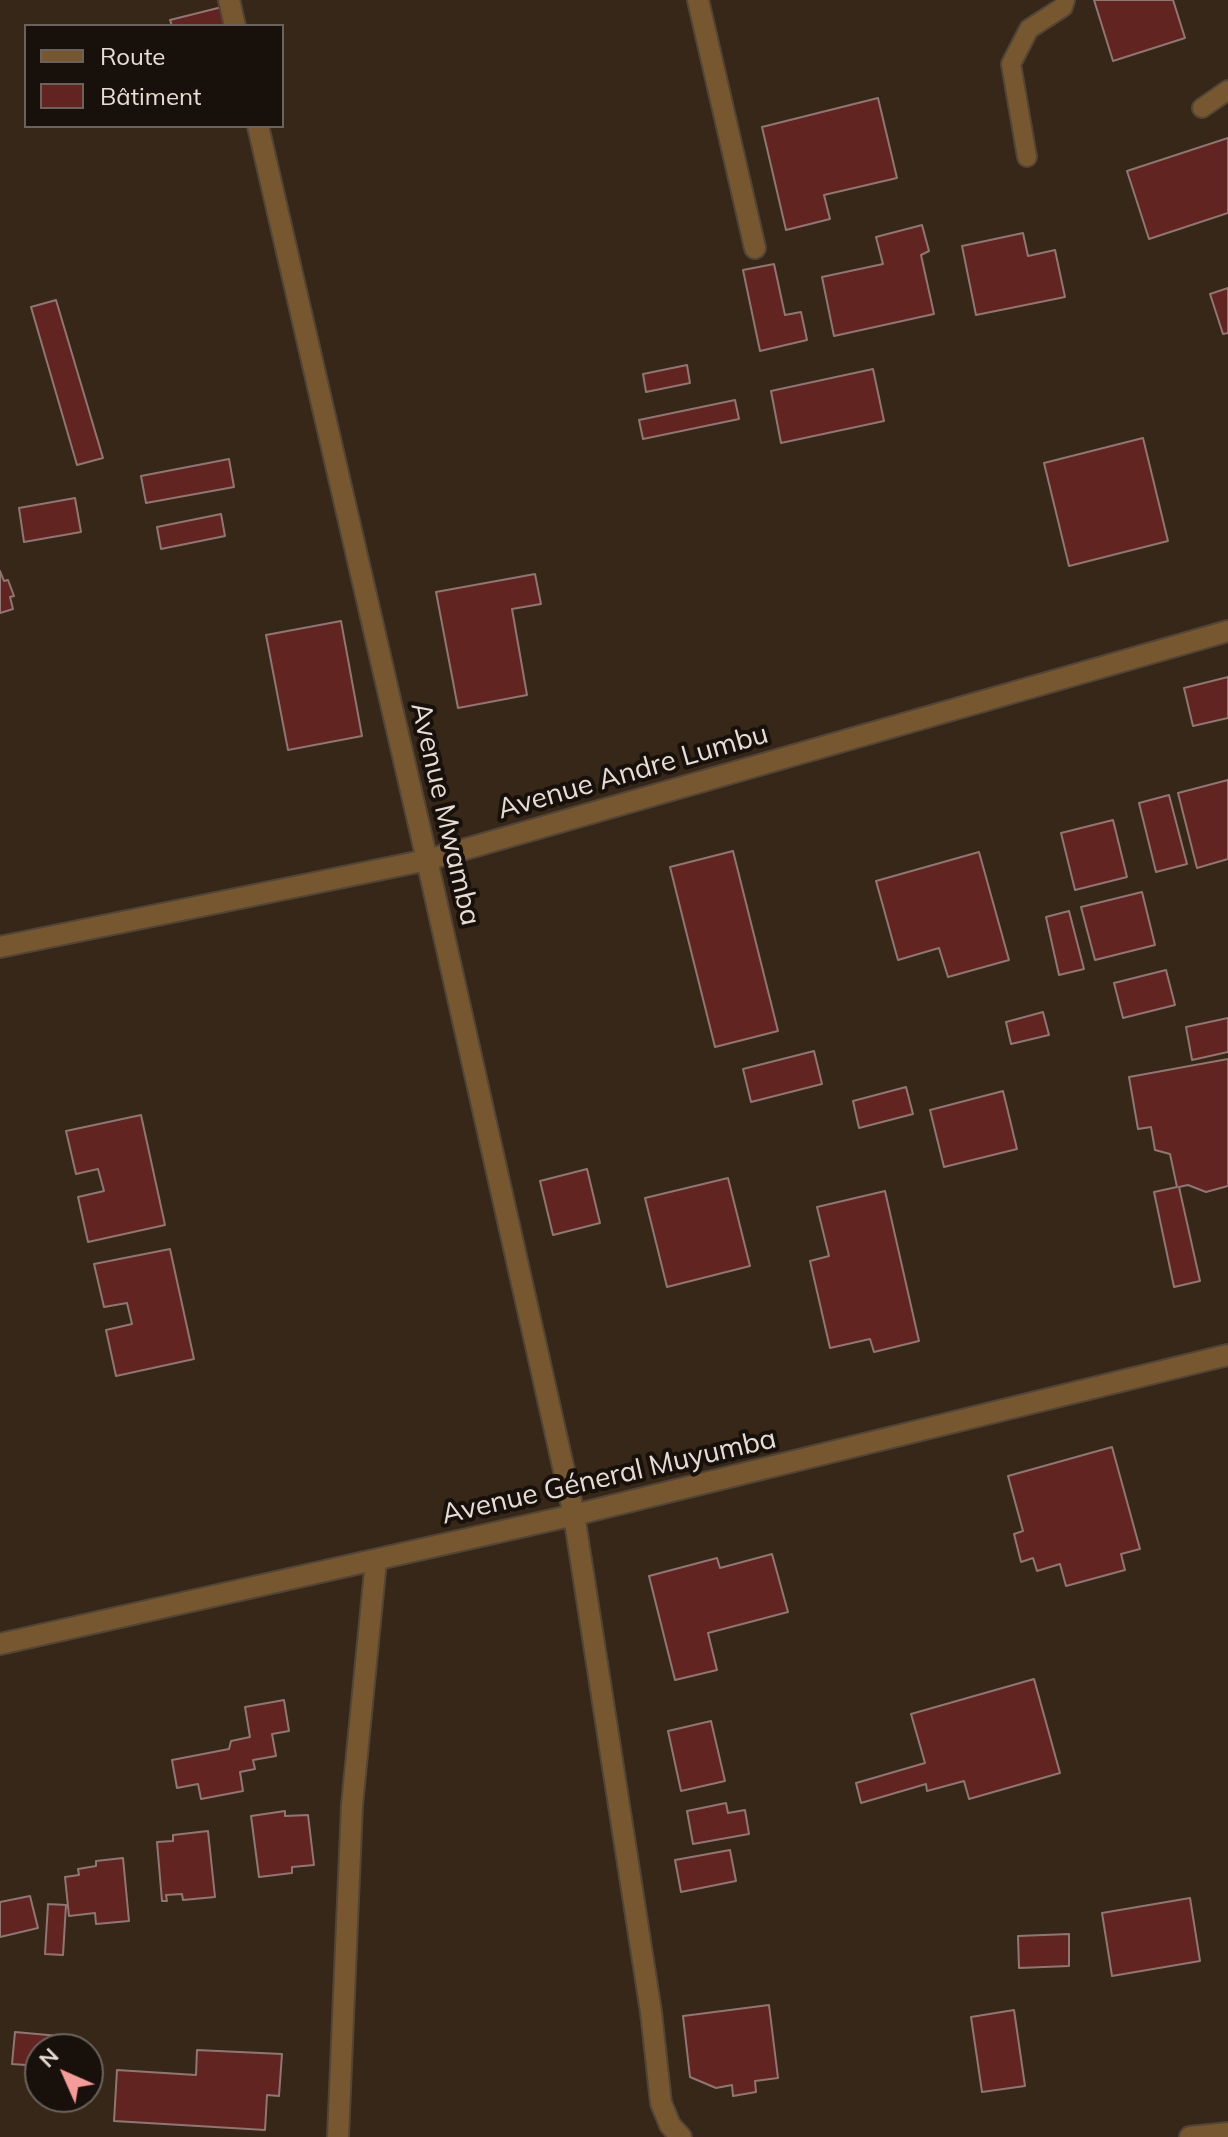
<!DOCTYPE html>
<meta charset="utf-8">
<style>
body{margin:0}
#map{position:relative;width:1228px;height:2137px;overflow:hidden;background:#362718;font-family:Mulish,sans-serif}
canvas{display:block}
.legend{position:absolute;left:24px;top:24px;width:260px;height:104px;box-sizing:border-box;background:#18110b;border:2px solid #6b635b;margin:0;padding:10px 14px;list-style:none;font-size:24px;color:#e7ddd4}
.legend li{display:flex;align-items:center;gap:16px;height:40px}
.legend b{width:40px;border:2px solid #6b635b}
.north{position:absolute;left:24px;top:2033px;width:80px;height:80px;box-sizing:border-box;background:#18110b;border:2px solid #6b635b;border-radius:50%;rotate:315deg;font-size:22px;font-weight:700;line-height:32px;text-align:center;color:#e7ddd4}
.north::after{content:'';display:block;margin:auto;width:28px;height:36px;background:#f59b99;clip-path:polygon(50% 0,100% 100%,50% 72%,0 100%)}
</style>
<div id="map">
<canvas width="1228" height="2137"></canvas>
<ul class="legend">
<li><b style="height:10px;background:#765730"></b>Route</li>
<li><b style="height:22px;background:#622421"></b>Bâtiment</li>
</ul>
<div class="north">N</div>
</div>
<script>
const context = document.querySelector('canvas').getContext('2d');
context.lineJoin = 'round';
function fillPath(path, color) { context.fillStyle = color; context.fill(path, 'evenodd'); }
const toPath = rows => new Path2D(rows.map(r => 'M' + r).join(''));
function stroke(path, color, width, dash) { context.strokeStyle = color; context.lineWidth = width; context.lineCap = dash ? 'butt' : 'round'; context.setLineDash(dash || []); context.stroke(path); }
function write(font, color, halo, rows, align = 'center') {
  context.font = font + ' Mulish,sans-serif'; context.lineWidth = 8; context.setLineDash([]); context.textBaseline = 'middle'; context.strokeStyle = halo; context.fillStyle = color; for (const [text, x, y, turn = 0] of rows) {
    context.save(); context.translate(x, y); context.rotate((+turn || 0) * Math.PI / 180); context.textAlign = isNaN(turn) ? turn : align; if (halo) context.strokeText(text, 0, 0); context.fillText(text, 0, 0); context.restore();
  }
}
const building = toPath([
 [1094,0,1173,0,1185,38,1113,61,1094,0],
 [222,7,227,26,172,26,170,20,222,7],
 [878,98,897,178,824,195,830,219,786,230,762,127,878,98],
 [1228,138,1228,213,1149,239,1127,171,1228,138],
 [922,225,929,251,921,255,934,314,834,336,822,277,883,264,876,237,922,225],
 [1023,233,1028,256,1055,250,1065,297,976,315,962,246,1023,233],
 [774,264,785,315,801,312,807,340,760,351,743,270,774,264],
 [1228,288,1228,333,1223,334,1210,294,1228,288],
 [56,300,103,458,77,465,31,307,56,300],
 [687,365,690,383,646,392,643,374,687,365],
 [873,369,884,421,781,443,771,391,873,369],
 [735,400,739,419,643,439,639,420,735,400],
 [1143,438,1168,541,1069,566,1044,463,1143,438],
 [229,459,234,487,146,503,141,476,229,459],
 [75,498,81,532,24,542,19,508,75,498],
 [221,514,225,536,161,549,157,527,221,514],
 [0,571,4,581,8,580,14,596,10,597,13,609,0,613,0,571],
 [535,574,541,604,512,609,527,695,458,708,436,592,535,574],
 [341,621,362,736,288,750,266,635,341,621],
 [1228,677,1228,718,1193,726,1184,688,1228,677],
 [1228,780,1228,859,1197,868,1178,793,1228,780],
 [1169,795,1187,864,1156,872,1139,803,1169,795],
 [1113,820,1127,877,1075,890,1061,833,1113,820],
 [733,851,778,1031,715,1047,670,867,733,851],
 [979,852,1009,960,948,977,939,948,898,960,876,881,979,852],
 [1142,892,1155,945,1095,960,1081,907,1142,892],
 [1069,911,1084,969,1059,975,1046,917,1069,911],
 [1166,970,1175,1005,1123,1018,1114,983,1166,970],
 [1043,1012,1049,1035,1011,1044,1006,1022,1043,1012],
 [1228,1018,1228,1052,1192,1060,1186,1027,1228,1018],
 [814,1051,822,1084,751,1102,743,1069,814,1051],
 [1228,1059,1228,1186,1206,1192,1188,1185,1179,1187,1200,1281,1174,1287,1154,1192,1177,1187,1170,1154,1155,1150,1151,1127,1138,1129,1129,1077,1228,1059],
 [906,1087,913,1114,859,1128,853,1101,906,1087],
 [1003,1091,1017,1149,944,1167,930,1110,1003,1091],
 [141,1115,165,1225,88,1242,78,1197,104,1191,98,1169,76,1174,66,1131,141,1115],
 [587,1169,600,1223,553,1235,540,1181,587,1169],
 [728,1178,750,1266,667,1287,645,1198,728,1178],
 [885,1191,919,1341,874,1352,870,1339,830,1348,810,1261,829,1256,817,1207,885,1191],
 [170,1249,194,1359,116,1376,106,1330,132,1324,127,1303,104,1307,94,1264,170,1249],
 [1112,1447,1140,1549,1121,1554,1125,1570,1066,1586,1060,1564,1037,1571,1033,1558,1021,1562,1014,1534,1023,1531,1008,1476,1112,1447],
 [772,1554,788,1612,708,1633,717,1670,675,1680,649,1576,717,1558,720,1568,772,1554],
 [1034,1679,1060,1773,969,1799,964,1781,927,1791,926,1784,861,1803,856,1783,925,1763,911,1714,1034,1679],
 [284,1700,289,1731,272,1734,276,1756,253,1760,255,1769,240,1772,243,1791,201,1799,198,1784,177,1788,172,1760,229,1749,231,1741,250,1737,245,1707,284,1700],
 [711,1721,725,1781,681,1791,668,1731,711,1721],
 [726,1803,728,1813,745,1810,749,1834,693,1844,687,1811,726,1803],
 [285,1811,285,1816,308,1815,314,1865,292,1867,292,1873,259,1877,251,1816,285,1811],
 [208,1831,215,1897,183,1900,182,1894,166,1895,167,1901,162,1901,157,1842,173,1841,173,1835,208,1831],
 [730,1850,736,1881,681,1892,675,1860,730,1850],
 [123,1858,129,1921,96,1924,95,1913,69,1916,65,1877,79,1875,78,1869,96,1866,96,1861,123,1858],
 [30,1896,38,1928,0,1937,0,1902,30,1896],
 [1190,1898,1200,1961,1112,1976,1102,1913,1190,1898],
 [48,1904,66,1905,63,1955,45,1954,48,1904],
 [1069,1934,1069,1966,1019,1968,1018,1936,1069,1934],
 [769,2005,778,2078,755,2081,756,2092,733,2096,732,2085,716,2088,690,2077,683,2016,769,2005],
 [1014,2010,1025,2086,982,2092,971,2017,1014,2010],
 [15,2032,59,2036,58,2049,40,2049,40,2066,12,2064,15,2032],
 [197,2050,282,2054,279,2096,267,2095,265,2130,114,2121,117,2070,196,2075,197,2050]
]);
const lane = toPath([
 [1202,108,1228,90],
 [1027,157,1011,64,1029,29,1063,7,1065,0]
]);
const street = toPath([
 [229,0,235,26],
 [698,0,755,248],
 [258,126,427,860,574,1515,651,2012,661,2103,670,2125,681,2137],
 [0,947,427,860,1228,631],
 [0,1644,574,1515,1228,1355],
 [338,2137,352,1805,376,1561],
 [1190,2137,1228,2133]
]);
const streetNames = [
 ["Avenue Andre Lumbu",633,772,-16],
 ["Avenue Mwamba",445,814,77],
 ["Avenue Géneral Muyumba",609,1477,-13]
];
fillPath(building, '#622421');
stroke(building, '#907673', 2);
stroke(lane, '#524436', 22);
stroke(street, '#524436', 24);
stroke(lane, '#765730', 18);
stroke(street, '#765730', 20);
write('28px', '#e7ddd4', '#18110b', streetNames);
</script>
